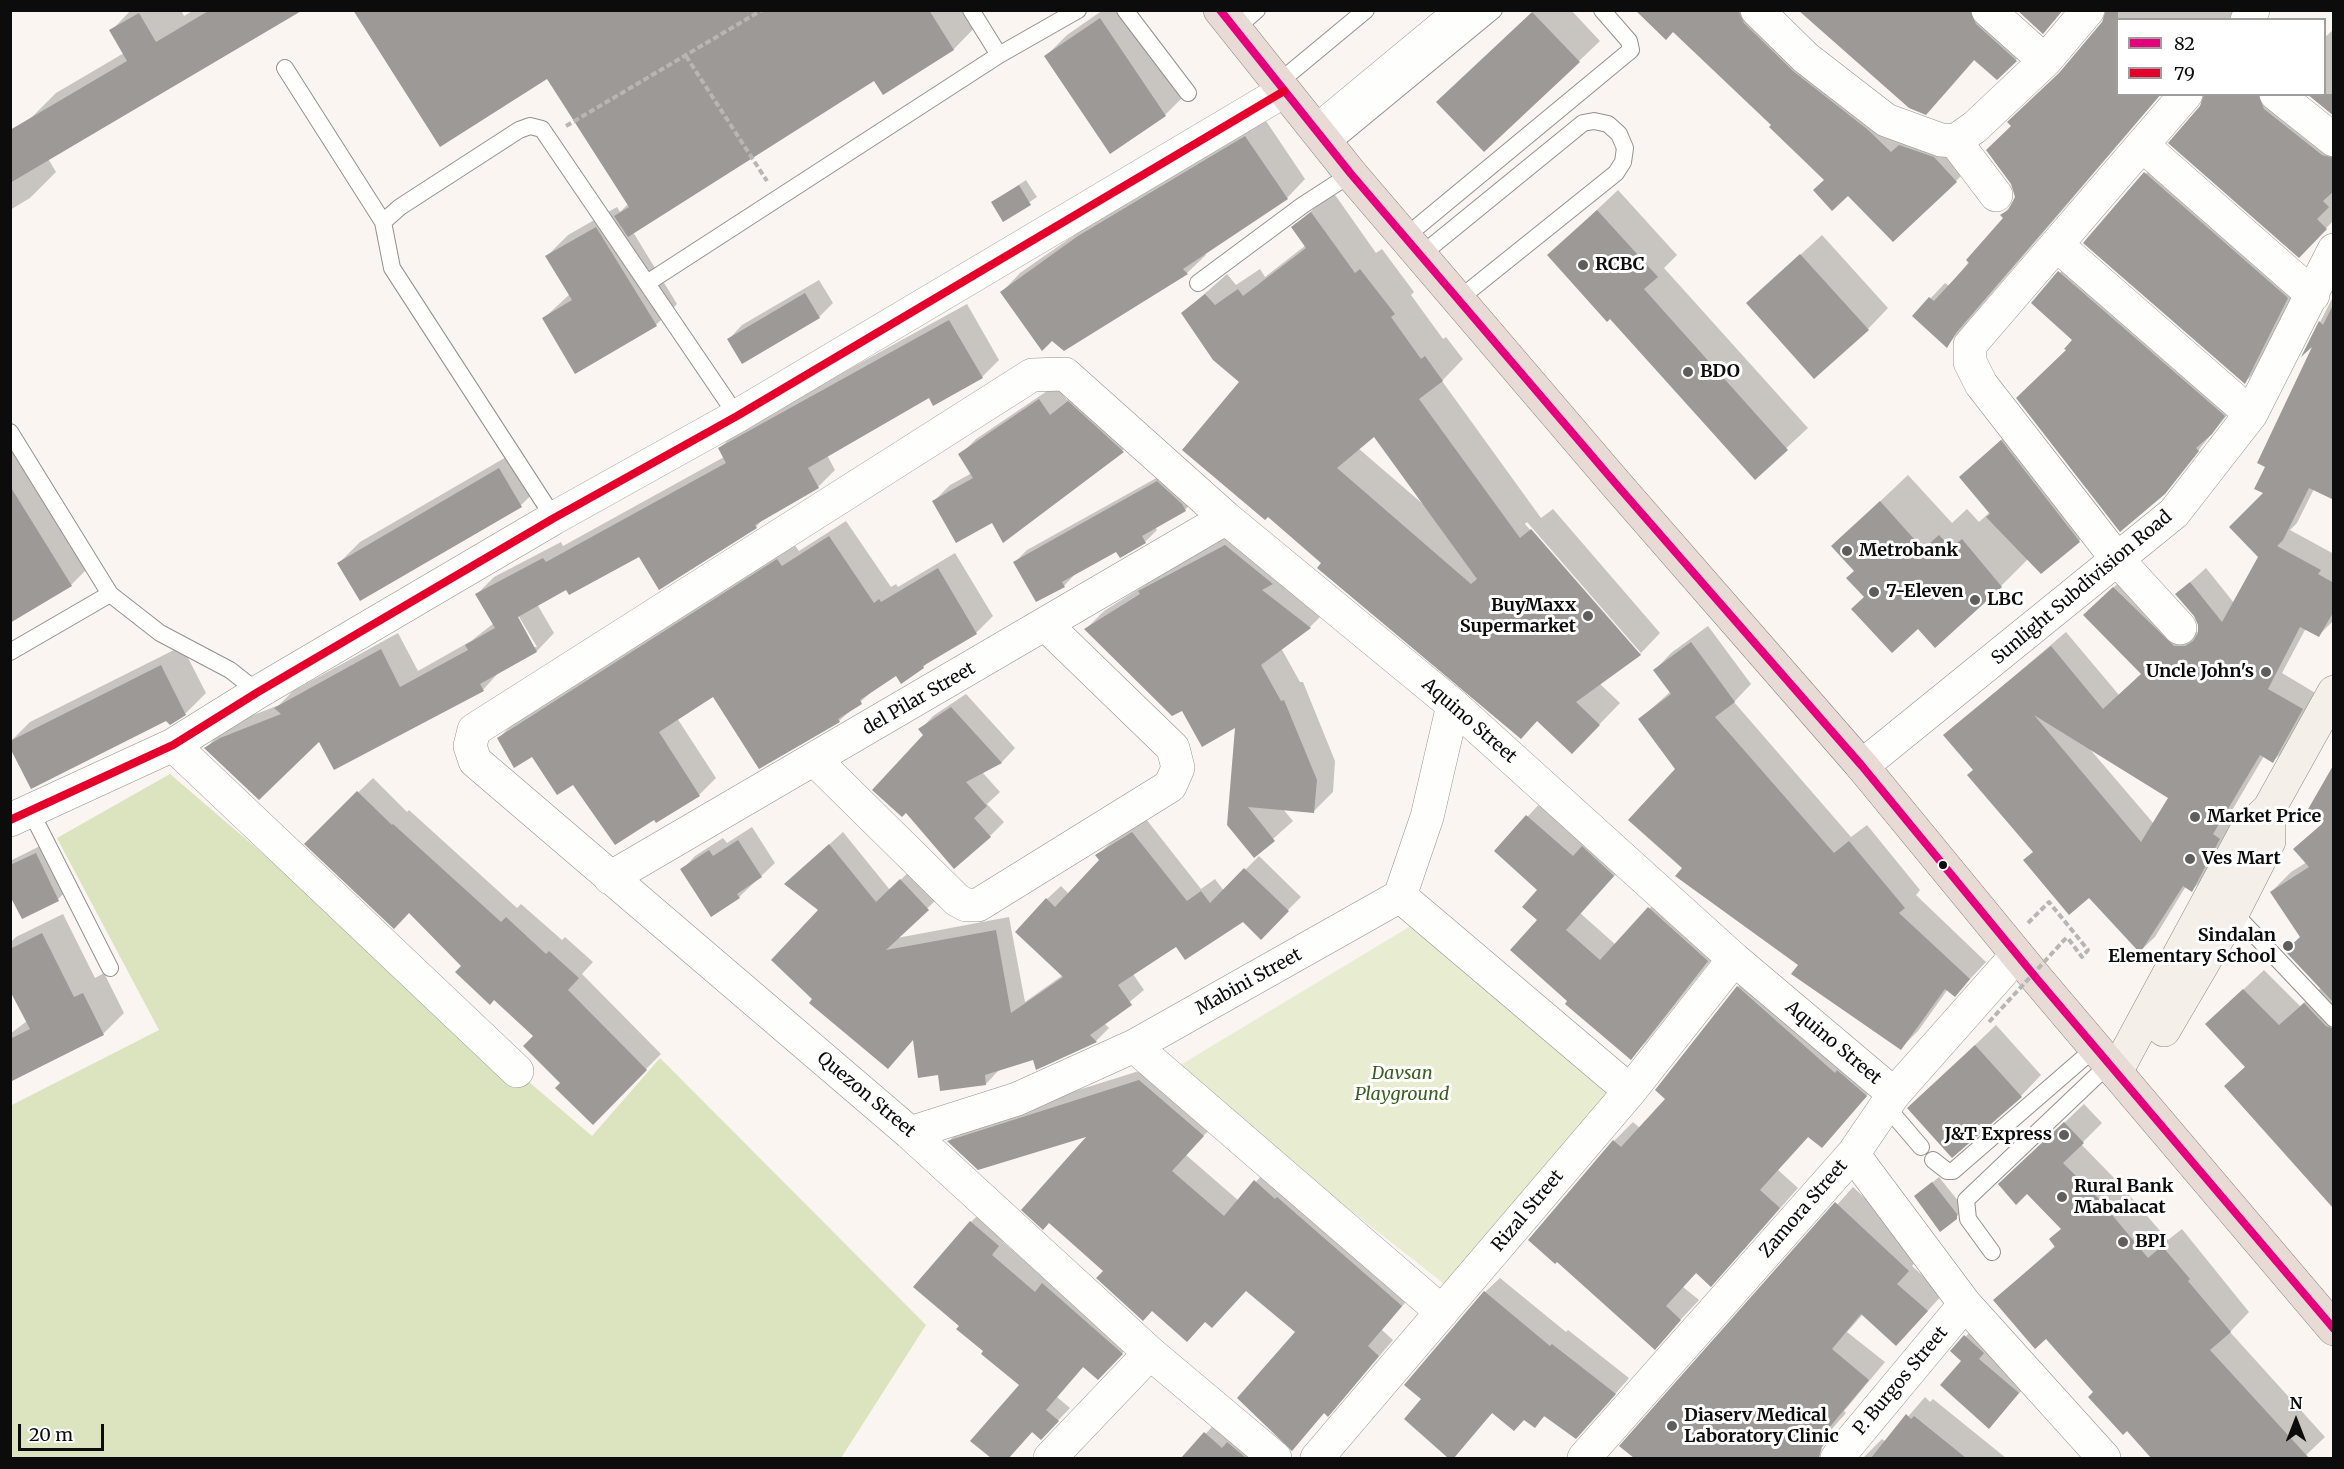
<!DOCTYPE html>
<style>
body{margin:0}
#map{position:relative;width:2344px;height:1469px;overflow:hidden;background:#faf5f0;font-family:Merriweather,serif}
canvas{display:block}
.frame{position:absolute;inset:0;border:12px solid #0c0c0c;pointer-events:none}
.legend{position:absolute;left:2116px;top:18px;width:210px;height:78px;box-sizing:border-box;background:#fff;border:2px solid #9e9e9e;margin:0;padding:8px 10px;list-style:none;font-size:18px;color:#0c0c0c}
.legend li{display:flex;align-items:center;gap:12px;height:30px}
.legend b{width:30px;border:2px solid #9e9e9e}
.north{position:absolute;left:2266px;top:1391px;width:60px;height:60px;-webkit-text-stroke:4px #fff;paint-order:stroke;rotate:0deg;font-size:16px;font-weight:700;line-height:24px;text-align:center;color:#0c0c0c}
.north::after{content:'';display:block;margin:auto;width:21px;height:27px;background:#0c0c0c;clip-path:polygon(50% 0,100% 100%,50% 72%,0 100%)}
.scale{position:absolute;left:18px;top:1424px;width:86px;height:27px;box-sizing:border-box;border:3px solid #0c0c0c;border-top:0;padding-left:8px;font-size:18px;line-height:21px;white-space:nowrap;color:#0c0c0c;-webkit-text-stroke:4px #fff;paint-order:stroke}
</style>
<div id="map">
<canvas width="2344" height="1469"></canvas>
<div class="frame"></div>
<ul class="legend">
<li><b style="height:8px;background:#e5007d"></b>82</li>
<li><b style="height:8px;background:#e4002b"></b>79</li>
</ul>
<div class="north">N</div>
<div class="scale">20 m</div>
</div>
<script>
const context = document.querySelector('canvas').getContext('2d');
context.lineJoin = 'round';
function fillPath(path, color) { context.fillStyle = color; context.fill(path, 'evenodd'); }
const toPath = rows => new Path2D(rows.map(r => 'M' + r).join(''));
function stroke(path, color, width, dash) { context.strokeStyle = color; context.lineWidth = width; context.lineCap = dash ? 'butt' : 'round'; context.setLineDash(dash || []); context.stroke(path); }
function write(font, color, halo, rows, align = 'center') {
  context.font = font + ' Merriweather,serif'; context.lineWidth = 6; context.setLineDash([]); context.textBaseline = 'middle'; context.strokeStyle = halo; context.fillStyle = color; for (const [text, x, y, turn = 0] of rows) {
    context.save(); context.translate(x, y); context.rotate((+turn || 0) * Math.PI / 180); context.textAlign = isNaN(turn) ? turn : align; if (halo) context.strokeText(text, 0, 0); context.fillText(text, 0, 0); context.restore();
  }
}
const green = toPath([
 [1414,924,1625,1097,1457,1294,1172,1070]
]);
const forest = toPath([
 [170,774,592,1136,660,1058,926,1325,841,1458,11,1458,10,1106,159,1030,57,838]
]);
const shadow = toPath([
 [131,10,181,10,184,16,194,10,300,10,29,120,56,93,124,53,111,31],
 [355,10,974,10,981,21,954,49,884,93,875,79,633,232,677,304,656,325,576,372,544,318,570,294,547,256,568,235,617,207,620,212,629,203,548,77],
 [1103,10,1129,10,1186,94,1165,115,1046,56,1067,35],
 [1535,10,1571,10,1600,41,1579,61,1459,81],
 [1640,10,1759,10,1970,167,1956,181,1848,194,1826,180,1773,125,1673,30],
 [1800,10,1971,10,1981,20,2030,46,1997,78,1975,59,1940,99],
 [2108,10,2244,10,2238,20,2118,20,2118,94,2161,94,1947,346,1914,316,1945,283,1949,286,2005,218,2002,215,2015,202,2017,193,2013,126,2104,23],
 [2333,30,2334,31,2334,116,2308,94,2324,94,2324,38],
 [2206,94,2275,94,2334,137,2334,220,2299,256,2201,107],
 [1264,118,1305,179,1287,198,1204,253,1206,255,1187,273,1065,349,1002,292,1020,273,1099,218],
 [37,140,56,172,30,198,10,210,10,155],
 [2160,158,2302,283,2260,367,2245,382,2085,243],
 [1026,180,1037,197,1003,220,993,202],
 [1618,190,1677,255,1664,268,1808,428,1755,477,1611,317,1549,255],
 [1333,192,1376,253,1382,249,1414,292,1411,295,1443,339,1446,337,1463,359,1442,381,1541,518,1553,509,1660,633,1641,653,1527,522,1525,524,1637,653,1641,653,1599,683,1620,703,1593,731,1538,720,1521,737,1323,563,1241,382,1183,313,1227,274,1236,285,1260,269,1265,277,1306,245,1293,227],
 [1375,434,1424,505,1358,448],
 [1822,235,1888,308,1868,329,1748,303],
 [2072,259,2237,403,2164,492,2068,350,2074,340,2033,303],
 [819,280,833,303,819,317,729,339,742,325],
 [2334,295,2334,499,2314,489,2297,523,2290,530,2334,554,2334,620,2319,635,2306,628,2282,673,2317,694,2288,747,2273,761,2264,756,2227,819,2234,824,2207,875,2192,890,2186,886,2155,937,2140,951,2089,896,2034,851,1975,770,1945,735,2066,632,2119,695,2143,673,2100,600,2129,573,2189,631,2200,632,2200,624,2195,615,2177,594,2206,568,2234,603,2260,557,2267,467,2317,342,2305,351],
 [2089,748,2170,797,2154,824],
 [967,304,999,360,982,377,930,396,827,455,835,470,818,487,764,518,756,527,640,555,567,588,537,604,554,633,537,651,499,672,483,690,320,740,206,748,222,731,238,721,279,705,293,691,398,633,418,671,471,641,494,623,477,594,494,577,561,542,563,546,724,457,720,448,737,431],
 [515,610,537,647,533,647,513,611],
 [1056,385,1067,400,1084,387,1138,435,1123,450,1003,540,992,521,934,501,950,485,972,473,960,455,976,439],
 [2027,416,2105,515,2079,541,2028,559,2001,586,1919,627,1865,597,1856,571,1833,546,1908,475,1952,523,1967,509,1979,522,1990,512,1961,477],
 [10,432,92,564,71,585,10,622],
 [520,449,542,485,521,505,339,563,360,542],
 [1169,471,1196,498,1185,510,1155,527,1157,530,1145,542,1116,550,1075,574,1064,586,1015,562,1027,550],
 [846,521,891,587,896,584,898,587,955,553,993,616,976,633,931,660,923,667,896,674,877,687,839,721,713,695,677,718,716,778,699,795,657,821,655,818,573,783,533,755,499,738,515,721,794,544,799,551],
 [1245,526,1328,609,1310,627,1281,648,1300,682,1303,682,1335,761,1333,792,1314,811,1283,809,1293,821,1254,856,1237,726,1182,709,1086,629,1104,611,1148,583,1159,572],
 [1708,626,1751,684,1734,702,1851,837,1867,825,1920,890,1916,895,1986,962,1955,995,1948,989,1918,1031,1901,1048,1684,868,1677,769,1640,719,1670,692,1655,670,1671,653],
 [182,646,206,693,185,714,10,742,30,722],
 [966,694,1015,748,1002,762,982,772,1000,792,987,804,1004,822,990,836,906,811,925,735,920,730,933,716],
 [2334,765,2334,1209,2226,1086,2246,1066,2227,1005,2264,970,2300,1006,2321,988,2301,937,2271,892,2291,872,2307,862,2295,849,2323,823],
 [373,778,407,812,409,810,517,908,521,904,562,940,565,937,593,962,582,974,661,1054,593,1122,562,1083,536,1036,410,912,306,843],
 [1543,800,1629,860,1580,913,1616,945,1665,892,1723,945,1646,1042,1631,1058,1569,1001,1540,920,1539,890,1496,851],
 [1146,819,1201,889,1215,879,1224,891,1259,856,1301,897,1261,937,1243,920,1177,945,1133,974,1144,990,1104,1023,1109,1028,1096,1041,1037,1068,1034,1058,999,1070,986,1084,939,1074,914,1039,815,999,821,910,800,871,843,832,890,890,914,867,941,895,897,938,1009,917,1025,1002,1063,975,1047,899,1061,886,1069,894,1101,860,1098,855,1111,842],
 [752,827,775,863,739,897,682,870,695,856,723,838,727,843],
 [50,841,72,886,58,899,23,917,10,893,10,861],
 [63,914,95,978,104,973,124,1013,103,1034,10,1069,10,1034,27,1021,10,987,10,943,16,937],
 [1756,968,1884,1076,1822,1146,1809,1136,1778,1170,1798,1188,1729,1266,1697,1272,1683,1287,1699,1300,1655,1347,1558,1260,1530,1239,1614,1141,1633,1122,1640,1128,1667,1098,1738,987],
 [1996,1025,2041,1075,2021,1096,1930,1088],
 [1155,1066,1218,1120,1186,1155,1239,1201,1270,1166,1416,1290,1382,1330,1393,1340,1343,1399,1328,1415,1325,1412,1292,1448,1297,1332,1247,1289,1206,1321,1105,1270,1091,1134,949,1141,963,1126],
 [2084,1104,2102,1123,2081,1144,2116,1180,2168,1240,2182,1229,2249,1312,2230,1332,2325,1437,2303,1458,2154,1458,2046,1337,1995,1300,2056,1245,2062,1228,2019,1166],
 [1939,1177,1963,1207,1963,1211,1956,1217,1923,1190],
 [1853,1187,1924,1253,1912,1266,1943,1294,1913,1327,1863,1314,1847,1332,1885,1362,1844,1411,1846,1413,1806,1458,1636,1458,1622,1446],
 [983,1210,1010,1233,1003,1242,1047,1280,1134,1341,1098,1378,1084,1366,1057,1397,1070,1408,1041,1438,1033,1431,1008,1458,993,1458,973,1440,1021,1385,961,1325,971,1222],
 [1500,1278,1566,1332,1568,1330,1629,1378,1590,1423,1546,1415,1534,1426,1524,1419,1493,1412,1451,1458,1406,1419,1423,1399,1485,1292],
 [1986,1315,2039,1371,1989,1427,1963,1361,1952,1351],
 [1925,1397,1930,1402,1933,1399,2006,1458,1863,1458,1882,1439,1886,1442],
 [1224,1414,1286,1458,1183,1458]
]);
const building = toPath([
 [210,10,303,10,10,183,10,130,127,61,109,30,139,13,156,42],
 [353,10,929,10,954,50,883,95,874,81,628,237,614,216,629,207,547,79,440,147],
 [1635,10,1738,10,1744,23,1793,71,1867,129,1891,152,1899,145,1934,157,1957,182,1893,242,1848,196,1832,211,1813,190,1824,180,1769,127,1771,125,1673,32,1666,40],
 [1798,10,1970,10,1976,24,2017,61,1997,80,1974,60,1926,115,1909,108],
 [2017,10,2063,10,2043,34],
 [2106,10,2118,10,2118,94,2161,94,1956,333,1947,348,1912,316,1929,297,1934,301,1969,263,1966,260,2003,218,2000,215,2008,210,2015,197,2011,184,1986,150,2011,126,2007,122,2059,73,2102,22],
 [1532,12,1580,62,1484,152,1436,102],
 [1100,18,1166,116,1110,154,1044,56],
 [2204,94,2258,94,2264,109,2322,155,2334,158,2334,191,2323,201,2329,207,2317,219,2327,229,2299,258,2168,143,2200,106],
 [2307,94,2334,94,2334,116],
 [1245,136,1288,199,1183,269,1188,274,1064,351,1052,341,1042,351,1000,292,1078,236],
 [2144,172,2288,298,2245,384,2083,243],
 [1019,185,1031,205,1003,222,991,202],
 [1597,210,1658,277,1644,289,1788,450,1755,480,1610,319,1607,322,1547,255],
 [1311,212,1355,273,1360,269,1395,314,1391,317,1421,359,1425,356,1443,381,1419,399,1520,538,1531,529,1641,655,1576,702,1600,725,1572,754,1537,721,1521,739,1317,568,1321,563,1268,517,1265,520,1182,450,1239,382,1213,360,1181,313,1205,294,1215,305,1238,289,1243,296,1306,248,1291,227],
 [1374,437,1477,579,1471,584,1337,468],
 [596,227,657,326,575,374,542,318,572,300,545,256],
 [1800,254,1869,330,1814,379,1746,303],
 [2058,271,2225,416,2212,434,2196,448,2199,451,2165,494,2120,532,2016,398,2066,350,2064,349,2072,340,2031,303],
 [805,293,820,318,742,364,727,339],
 [2334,303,2334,500,2309,488,2283,540,2277,546,2321,570,2318,574,2334,583,2334,611,2319,637,2300,627,2268,689,2303,709,2273,763,2260,755,2213,834,2220,839,2192,892,2183,886,2140,953,2089,898,2069,915,2023,860,2033,852,1967,775,1973,770,1943,735,2051,646,2103,709,2141,674,2083,615,2113,587,2174,646,2185,646,2193,641,2198,633,2198,625,2194,616,2175,594,2190,582,2222,622,2258,557,2229,527,2263,493,2254,489,2265,467,2257,463,2312,347,2301,357,2319,321,2323,325],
 [2034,715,2168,798,2141,842],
 [949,320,983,378,933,406,929,398,808,468,819,488,755,525,757,528,659,590,639,557,569,595,566,590,518,617,537,652,480,684,484,691,334,770,319,742,259,800,204,748,220,738,281,714,274,708,381,649,400,687,468,650,465,645,495,628,475,594,543,558,546,562,726,463,718,448],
 [1039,399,1050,415,1068,401,1124,452,1003,543,992,523,956,543,932,501,973,478,958,454],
 [2001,440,2080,542,2041,574,1986,517,1990,514,1959,477],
 [499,468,522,507,360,601,337,563],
 [1157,481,1182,504,1186,511,1142,536,1146,543,1120,558,1116,552,1062,582,1065,587,1036,602,1013,562],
 [10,486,72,586,10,623],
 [1880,501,1923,549,1939,535,1951,548,1962,539,2002,587,1935,648,1918,629,1892,653,1851,609,1864,597,1846,578,1854,571,1831,546],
 [829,536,874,603,879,599,881,602,938,568,977,634,923,666,924,668,901,684,896,676,860,700,862,704,838,719,840,722,759,769,713,697,659,732,700,796,656,823,654,820,615,845,573,785,557,795,532,757,514,768,497,738,777,559,782,566],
 [1225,545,1273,584,1262,590,1311,628,1261,665,1281,701,1284,700,1317,780,1314,813,1248,807,1275,841,1254,858,1227,825,1235,728,1202,747,1182,711,1172,716,1084,629,1140,594,1138,591],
 [1691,642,1735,702,1715,717,1834,853,1849,841,1905,908,1899,913,1970,979,1955,997,1945,989,1901,1050,1791,974,1798,965,1675,876,1682,868,1628,820,1675,769,1638,719,1671,694,1653,670],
 [161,665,186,715,170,725,166,721,31,789,10,748,10,741],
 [951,707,1002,763,966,782,987,806,974,818,991,837,954,869,906,813,902,817,872,790,923,735,918,729],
 [2334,764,2334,1003,2285,951,2300,937,2270,892,2309,867,2293,849,2322,824,2307,811],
 [357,791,392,825,393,824,501,922,506,917,546,954,549,951,579,978,568,990,647,1070,593,1125,555,1088,560,1083,523,1046,533,1036,494,1000,490,1005,455,972,461,966,409,913,394,929,304,844],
 [1526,815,1573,856,1582,846,1614,876,1566,930,1600,960,1648,907,1708,961,1631,1060,1565,1004,1567,1001,1510,950,1537,920,1522,907,1537,890,1494,851],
 [1132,832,1187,901,1201,891,1210,903,1244,868,1289,911,1261,940,1243,922,1185,960,1176,947,1118,985,1132,1005,1090,1035,1097,1042,1036,1070,1033,1060,985,1075,986,1085,940,1091,938,1075,918,1078,913,1040,888,1069,809,1003,812,999,771,960,818,910,784,884,829,844,876,902,900,879,929,910,886,950,996,930,1011,1013,1063,977,1015,932,1046,898,1055,907,1099,860,1095,855],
 [738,840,762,877,737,894,740,898,711,917,680,869,709,850,713,856],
 [36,853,59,901,22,919,10,896,10,865],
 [42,933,74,997,83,993,104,1035,10,1082,10,1039,30,1029,10,991,10,949],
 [1737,986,1835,1073,1837,1070,1867,1096,1822,1148,1808,1137,1760,1190,1780,1208,1711,1287,1696,1273,1666,1306,1681,1320,1655,1350,1557,1262,1555,1264,1528,1240,1613,1140,1621,1147,1665,1099,1655,1090],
 [2243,989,2279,1025,2304,1003,2326,1026,2334,1029,2334,1209,2224,1086,2245,1067,2205,1024],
 [1975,1045,2022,1097,1952,1158,1907,1108],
 [1139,1080,1204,1136,1172,1171,1224,1216,1254,1180,1275,1199,1277,1197,1402,1306,1368,1346,1379,1356,1328,1417,1324,1413,1292,1451,1237,1398,1295,1332,1246,1291,1212,1328,1205,1322,1187,1342,1152,1311,1143,1321,1096,1278,1103,1271,1049,1223,1043,1230,1021,1210,1086,1137,978,1170,947,1141],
 [2064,1122,2084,1143,2063,1163,2098,1198,2148,1258,2162,1246,2190,1279,2188,1281,2231,1332,2210,1350,2309,1458,2151,1458,2127,1431,2123,1435,2088,1397,2093,1392,2046,1339,2035,1349,1993,1300,2055,1247,2049,1239,2061,1229,2027,1194,2016,1205,1998,1184],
 [1932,1182,1957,1214,1957,1219,1940,1232,1914,1196],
 [1835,1202,1909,1271,1897,1284,1928,1311,1896,1346,1861,1314,1832,1349,1869,1380,1828,1429,1834,1433,1822,1447,1819,1458,1634,1458,1619,1446],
 [970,1221,999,1246,992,1255,1035,1292,1042,1283,1123,1354,1098,1380,1083,1367,1046,1410,1059,1421,1041,1440,1032,1432,1009,1458,991,1458,970,1441,1019,1385,981,1354,983,1351,956,1329,959,1326,913,1287],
 [1484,1291,1550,1346,1552,1344,1616,1394,1576,1439,1544,1416,1535,1428,1524,1420,1514,1431,1492,1413,1454,1458,1448,1458,1404,1419,1421,1399,1404,1385],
 [1964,1335,1984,1353,1979,1359,2019,1393,1989,1429,1940,1385,1961,1361,1950,1351],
 [1906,1414,1911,1419,1914,1416,1966,1458,1871,1458],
 [1204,1432,1222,1448,1227,1442,1246,1458,1181,1458]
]);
const path = toPath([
 [686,56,767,181],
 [566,126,762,10],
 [2028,923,2049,902,2088,950,2082,957,2067,937]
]);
const lane = toPath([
 [971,10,999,55],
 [1125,10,1188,93],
 [1235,29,1257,10],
 [285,68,383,222,400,207,519,130,530,126,542,129,737,416],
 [1278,83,1366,10],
 [1329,146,1494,10],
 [383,222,392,268,554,518],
 [1405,237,1631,50,1629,41,1602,10],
 [1421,255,1583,123,1594,121,1608,124,1619,134,1625,148,1623,162,1616,173,1459,299],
 [647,283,999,55,1078,10],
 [1198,283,1303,205,1351,174],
 [10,432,110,594,160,633,230,670,258,692],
 [10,652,110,594],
 [30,810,110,968],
 [2233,912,2334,1019],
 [1886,1106,1921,1147],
 [1933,1160,1947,1171,1953,1171,2095,1048],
 [1992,1252,1968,1219,1966,1200,2109,1064]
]);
const street = toPath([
 [1757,10,1806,58,1886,120,1941,140,1955,141,1975,127,2045,61,2088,10],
 [1988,10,2045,61],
 [2247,20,2253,10],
 [2276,94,2334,140],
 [1317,131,1463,10],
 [1955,141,1996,195],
 [2142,145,2313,295],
 [2058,246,2251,414],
 [2180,628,2117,559,1981,384,1970,362,1970,345,2186,94],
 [173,745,517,1071],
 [815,760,957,900,966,905,978,905,1170,786,1178,768,1173,748,1046,625],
 [1862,766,2174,513,2251,414,2334,250],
 [10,820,173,745,258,692,554,518,737,416,1284,91],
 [610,878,1226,518],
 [1400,896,1630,1091],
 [1134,1046,1442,1312],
 [910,1133,1017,1099,1134,1046,1400,896,1427,817,1453,705],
 [1853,1154,1965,1304,2104,1458],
 [1050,1458,1150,1353],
 [1275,1458,1150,1353,910,1133,475,761,470,746,474,730,1032,375,1065,374,1226,518,1453,705,1734,959,1894,1094],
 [1317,1458,1630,1091,1734,959],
 [1584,1458,1853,1154,1894,1094,2017,955],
 [1837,1458,1965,1304]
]);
const secondary = toPath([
 [2164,1030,2233,912,2269,841,2269,809],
 [2116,1072,2246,831,2269,809,2334,692]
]);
const highway = toPath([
 [1220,10,1351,174,1616,484,1862,766,2037,979,2334,1329]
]);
const pathBridge = toPath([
 [1989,1022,2067,937]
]);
const bus1 = toPath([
 [1220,10,1351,174,1616,484,1862,766,2037,979,2334,1329]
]);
const bus2 = toPath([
 [10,820,173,745,258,692,554,518,737,416,1284,91]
]);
const markers = [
 [1583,265,6,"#5f5e5c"],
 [1688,372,6,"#5f5e5c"],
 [1847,551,6,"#5f5e5c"],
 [1874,592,6,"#5f5e5c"],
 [1975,600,6,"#5f5e5c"],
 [1588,616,6,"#5f5e5c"],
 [2266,672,6,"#5f5e5c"],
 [2195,817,6,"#5f5e5c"],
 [2190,859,6,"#5f5e5c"],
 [1943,865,5,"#0c0c0c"],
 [2288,946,6,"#5f5e5c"],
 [2064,1135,6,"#5f5e5c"],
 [2062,1197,6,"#5f5e5c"],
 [2123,1242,6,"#5f5e5c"],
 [1672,1426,6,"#5f5e5c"]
];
const poiNames = [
 ["RCBC",1595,265],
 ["BDO",1700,372],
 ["Metrobank",1859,551],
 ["7-Eleven",1886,592],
 ["LBC",1987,600],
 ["BuyMaxx",1576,606,"right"],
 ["Supermarket",1576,627,"right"],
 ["Uncle John's",2254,672,"right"],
 ["Market Price",2207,817],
 ["Ves Mart",2202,859],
 ["Sindalan",2276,936,"right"],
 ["Elementary School",2276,957,"right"],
 ["J&T Express",2052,1135,"right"],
 ["Rural Bank",2074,1187],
 ["Mabalacat",2074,1208],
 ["BPI",2135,1242],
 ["Diaserv Medical",1684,1416],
 ["Laboratory Clinic",1684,1437]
];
const streetNames = [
 ["Sunlight Subdivision Road",2082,588,-40],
 ["del Pilar Street",919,699,-30],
 ["Aquino Street",1469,721,41],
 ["Mabini Street",1249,982,-29],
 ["Aquino Street",1833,1043,40],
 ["Quezon Street",866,1095,40],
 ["Zamora Street",1804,1209,-49],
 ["Rizal Street",1528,1211,-50],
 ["P. Burgos Street",1901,1381,-50]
];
const parkNames = [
 ["Davsan",1402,1074],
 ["Playground",1402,1095]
];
fillPath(green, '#e8edd1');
fillPath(forest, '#dbe4bf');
fillPath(shadow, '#0003');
fillPath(building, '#9c9996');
stroke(lane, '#93918f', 18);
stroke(street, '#93918f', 34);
stroke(secondary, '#8a8885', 34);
stroke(highway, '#807e7c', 34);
stroke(path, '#b7b6b5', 4, [6, 3]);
stroke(lane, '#fefefd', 16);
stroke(street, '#fefefd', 33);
stroke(secondary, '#f4f0e9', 33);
stroke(highway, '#e8dad5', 33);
stroke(pathBridge, '#b7b6b5', 4, [6, 3]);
stroke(bus1, '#e5007d', 8);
stroke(bus2, '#e4002b', 8);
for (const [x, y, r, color] of markers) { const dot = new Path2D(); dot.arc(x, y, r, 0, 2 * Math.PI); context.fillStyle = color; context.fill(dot); stroke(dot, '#fff', 2); }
write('bold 18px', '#0c0c0c', '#fff', poiNames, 'left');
write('18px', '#0c0c0c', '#fff', streetNames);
write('italic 18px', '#3c601f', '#fff', parkNames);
</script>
